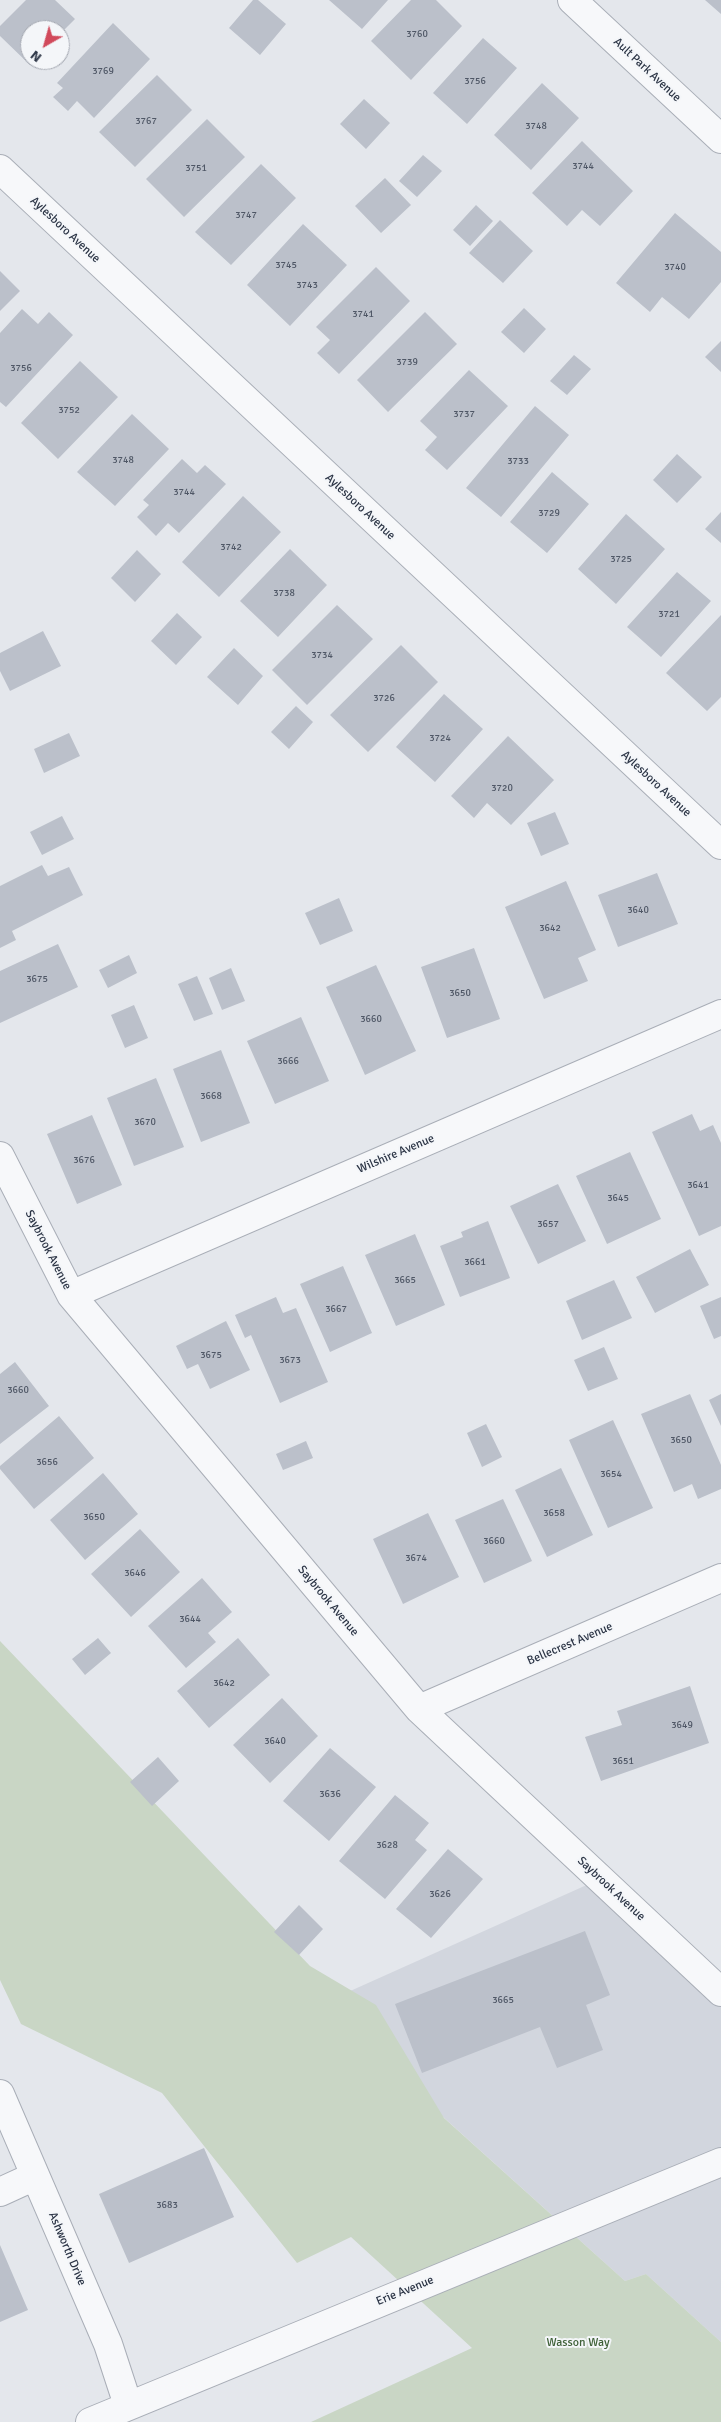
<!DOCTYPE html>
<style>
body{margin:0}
#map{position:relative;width:721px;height:2422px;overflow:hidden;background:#e4e7ec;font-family:Signika,sans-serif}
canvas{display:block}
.north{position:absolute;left:20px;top:20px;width:50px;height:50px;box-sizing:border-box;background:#f4f6f9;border:1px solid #a4a8b1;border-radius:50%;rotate:218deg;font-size:14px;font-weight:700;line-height:20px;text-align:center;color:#2b3445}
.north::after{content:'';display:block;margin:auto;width:18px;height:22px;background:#d1495b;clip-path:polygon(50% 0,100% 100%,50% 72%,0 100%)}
</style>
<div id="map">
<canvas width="721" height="2422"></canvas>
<div class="north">N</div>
</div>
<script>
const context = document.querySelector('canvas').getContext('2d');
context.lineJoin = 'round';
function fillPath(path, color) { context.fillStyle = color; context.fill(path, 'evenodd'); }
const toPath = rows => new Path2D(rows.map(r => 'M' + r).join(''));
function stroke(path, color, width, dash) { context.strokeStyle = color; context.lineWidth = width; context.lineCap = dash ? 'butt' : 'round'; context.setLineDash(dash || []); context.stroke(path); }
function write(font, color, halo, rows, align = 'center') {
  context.font = font + ' Signika,sans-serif'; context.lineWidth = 4; context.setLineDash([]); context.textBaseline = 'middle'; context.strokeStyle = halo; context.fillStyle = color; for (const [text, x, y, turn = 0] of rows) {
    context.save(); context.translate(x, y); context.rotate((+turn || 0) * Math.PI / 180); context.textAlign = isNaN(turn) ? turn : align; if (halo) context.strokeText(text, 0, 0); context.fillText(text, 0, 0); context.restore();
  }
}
const built = toPath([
 [600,1879,721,1992,721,2342,646,2274,625,2281,319,2005]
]);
const green = toPath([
 [0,1641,310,1966,376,2005,444,2118,625,2281,646,2274,721,2342,721,2422,311,2422,472,2348,351,2237,297,2263,162,2093,21,2024,0,1980]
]);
const building = toPath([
 [26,0,55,0,75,19,60,34,60,30,30,30,30,60,34,60,30,65,0,36,0,26],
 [253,0,258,0,286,24,260,55,229,28],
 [329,0,388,0,362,29],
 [411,0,436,0,462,26,411,80,371,41],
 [705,0,721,0,721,14],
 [113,23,150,59,94,118,77,101,68,111,53,97,63,88,57,83],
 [483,38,517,68,467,124,433,93],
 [157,75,192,110,135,167,99,132],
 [542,83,579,118,531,170,494,135],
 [364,99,390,123,366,149,340,124],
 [207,119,245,157,184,217,146,179],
 [582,141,633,191,600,226,582,210,567,226,532,193],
 [423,155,442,171,417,197,399,181],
 [261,164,296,198,231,265,195,232],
 [385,178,411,205,381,233,355,206],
 [476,205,493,221,470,246,453,230],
 [675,213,721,252,721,282,689,319,662,297,650,312,616,283],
 [500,220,533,251,503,283,469,253],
 [303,224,347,265,290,326,247,285],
 [376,267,410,301,339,374,317,353,330,340,316,327],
 [0,271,20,291,0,311],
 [524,308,546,329,524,353,501,332],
 [22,309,38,324,49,312,73,335,6,407,0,402,0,333],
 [425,312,457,344,388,412,357,380],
 [721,341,721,372,705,357],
 [574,355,591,369,567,395,550,381],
 [80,361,118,397,58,459,21,423],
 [469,370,508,406,447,470,425,450,437,437,420,421],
 [535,406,569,435,501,517,466,488],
 [132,414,169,449,115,506,77,472],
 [677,454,702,477,677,503,653,480],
 [182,459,197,473,205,465,226,484,179,533,168,523,156,536,137,517,149,505,143,500],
 [552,472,589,504,547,553,510,522],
 [243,496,281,532,219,597,182,562],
 [721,512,721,543,705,529],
 [626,514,665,549,616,604,578,569],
 [290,549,327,585,278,637,240,601],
 [137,550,161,574,135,602,111,578],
 [677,572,711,601,661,657,627,627],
 [337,605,373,639,307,705,272,670],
 [177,613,202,637,176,665,151,641],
 [721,615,721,697,707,711,666,673],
 [43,631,61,666,10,691,0,671,0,653],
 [401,645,438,682,368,752,330,715],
 [234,648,263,676,238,705,207,677],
 [444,694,483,729,435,782,396,747],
 [296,706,313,722,289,749,271,732],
 [69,733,80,756,44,773,34,749],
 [508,736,554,780,511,825,487,803,474,818,451,796],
 [555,812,569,844,541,856,527,823],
 [62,816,74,839,42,855,30,832],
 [42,865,48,876,69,867,83,895,12,931,16,940,0,948,0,886],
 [657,873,678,924,618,947,598,895],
 [566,881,596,950,578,958,588,981,544,999,505,907],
 [339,898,353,931,320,945,305,913],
 [58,944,78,987,0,1023,0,971],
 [474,948,500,1019,447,1038,421,967],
 [129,955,137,973,108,988,99,970],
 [376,965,416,1051,365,1075,326,987],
 [231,968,245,1001,222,1010,209,978],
 [197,976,213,1014,194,1021,178,984],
 [134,1005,148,1038,125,1048,111,1015],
 [301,1017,329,1081,275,1104,247,1041],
 [221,1050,250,1123,201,1142,173,1069],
 [156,1078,184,1147,134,1166,107,1098],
 [692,1114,700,1131,713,1125,721,1143,721,1226,699,1236,652,1132],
 [92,1115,122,1185,77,1204,47,1134],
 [630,1152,661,1219,607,1244,576,1176],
 [558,1184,586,1241,538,1264,510,1206],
 [488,1221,510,1278,460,1297,440,1246,463,1237,461,1232],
 [415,1234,445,1305,396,1326,365,1255],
 [690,1249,709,1285,655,1313,636,1277],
 [343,1266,372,1333,330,1352,300,1284],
 [614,1280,632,1318,582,1340,566,1301],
 [276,1297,283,1313,296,1308,328,1382,280,1403,251,1335,245,1338,235,1315],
 [721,1297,721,1336,714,1339,700,1306],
 [226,1321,250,1370,210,1389,198,1364,187,1369,176,1346],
 [604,1347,618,1379,588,1391,574,1360],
 [15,1362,49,1406,0,1444,0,1374],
 [690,1394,721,1465,721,1489,698,1499,692,1484,674,1492,641,1414],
 [721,1394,721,1426,709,1400],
 [59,1416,94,1458,34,1509,0,1469,0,1466],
 [613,1420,653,1508,608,1528,569,1440],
 [486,1424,502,1457,482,1467,467,1433],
 [306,1441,313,1458,283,1470,276,1454],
 [561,1468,593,1535,547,1557,515,1490],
 [103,1473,138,1514,85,1560,50,1520],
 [503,1499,532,1561,484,1583,455,1520],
 [428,1513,459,1577,403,1604,373,1539],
 [140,1529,180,1572,131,1617,91,1574],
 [202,1578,232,1612,208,1633,216,1642,186,1668,148,1626],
 [98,1638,111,1653,85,1675,72,1659],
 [238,1638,270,1675,209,1728,177,1691],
 [690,1686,709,1743,601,1781,585,1737,622,1725,617,1711],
 [282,1698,318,1736,270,1783,233,1745],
 [330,1748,376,1787,329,1841,283,1801],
 [158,1757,179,1781,152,1806,130,1782],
 [395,1795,429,1823,415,1840,427,1850,385,1899,339,1861],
 [448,1849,483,1879,431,1938,396,1909],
 [299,1905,323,1929,299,1955,274,1932],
 [585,1931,610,1995,586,2005,603,2050,557,2068,540,2027,422,2073,395,2004],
 [204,2148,234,2217,129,2263,99,2194],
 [0,2245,28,2310,0,2322]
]);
const minor = toPath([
 [572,0,721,139],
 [0,169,721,845],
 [0,1156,71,1295,419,1709,721,1992],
 [71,1295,721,1014],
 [419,1709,721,1578],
 [0,2094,108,2344,128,2405],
 [0,2192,35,2176],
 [90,2422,721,2162]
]);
const numberNames = [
 ["3760",417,34],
 ["3769",103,71],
 ["3756",475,81],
 ["3767",146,121],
 ["3748",536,126],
 ["3744",583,166],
 ["3751",196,168],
 ["3747",246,215],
 ["3745",286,265],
 ["3740",675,267],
 ["3743",307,285],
 ["3741",363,314],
 ["3739",407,362],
 ["3756",21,368],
 ["3752",69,410],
 ["3737",464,414],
 ["3748",123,460],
 ["3733",518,461],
 ["3744",184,492],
 ["3729",549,513],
 ["3742",231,547],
 ["3725",621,559],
 ["3738",284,593],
 ["3721",669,614],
 ["3734",322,655],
 ["3726",384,698],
 ["3724",440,738],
 ["3720",502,788],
 ["3640",638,910],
 ["3642",550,928],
 ["3675",37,979],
 ["3650",460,993],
 ["3660",371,1019],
 ["3666",288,1061],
 ["3668",211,1096],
 ["3670",145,1122],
 ["3676",84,1160],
 ["3641",698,1185],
 ["3645",618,1198],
 ["3657",548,1224],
 ["3661",475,1262],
 ["3665",405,1280],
 ["3667",336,1309],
 ["3675",211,1355],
 ["3673",290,1360],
 ["3660",18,1390],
 ["3650",681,1440],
 ["3656",47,1462],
 ["3654",611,1474],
 ["3658",554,1513],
 ["3650",94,1517],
 ["3660",494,1541],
 ["3674",416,1558],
 ["3646",135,1573],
 ["3644",190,1619],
 ["3642",224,1683],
 ["3649",682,1725],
 ["3640",275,1741],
 ["3651",623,1761],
 ["3636",330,1794],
 ["3628",387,1845],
 ["3626",440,1894],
 ["3665",503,2000],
 ["3683",167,2205]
];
const streetNames = [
 ["Ault Park Avenue",647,70,43],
 ["Aylesboro Avenue",65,230,43],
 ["Aylesboro Avenue",360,507,43],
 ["Aylesboro Avenue",656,784,43],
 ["Wilshire Avenue",396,1154,-23],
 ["Saybrook Avenue",48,1250,63],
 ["Saybrook Avenue",328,1601,50],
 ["Bellecrest Avenue",570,1644,-23],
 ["Saybrook Avenue",611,1889,43],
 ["Ashworth Drive",67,2249,67],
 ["Erie Avenue",405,2291,-22]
];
const parkNames = [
 ["Wasson Way",578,2343]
];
fillPath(built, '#d2d6de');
fillPath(green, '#c9d6c5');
fillPath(building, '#bbc0ca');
stroke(minor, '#a9aeb7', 30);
stroke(minor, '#f7f8fa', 28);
write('10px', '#4f5766', null, numberNames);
write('12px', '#2b3445', '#f4f6f9', streetNames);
write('12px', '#3f6138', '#f4f6f9', parkNames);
</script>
